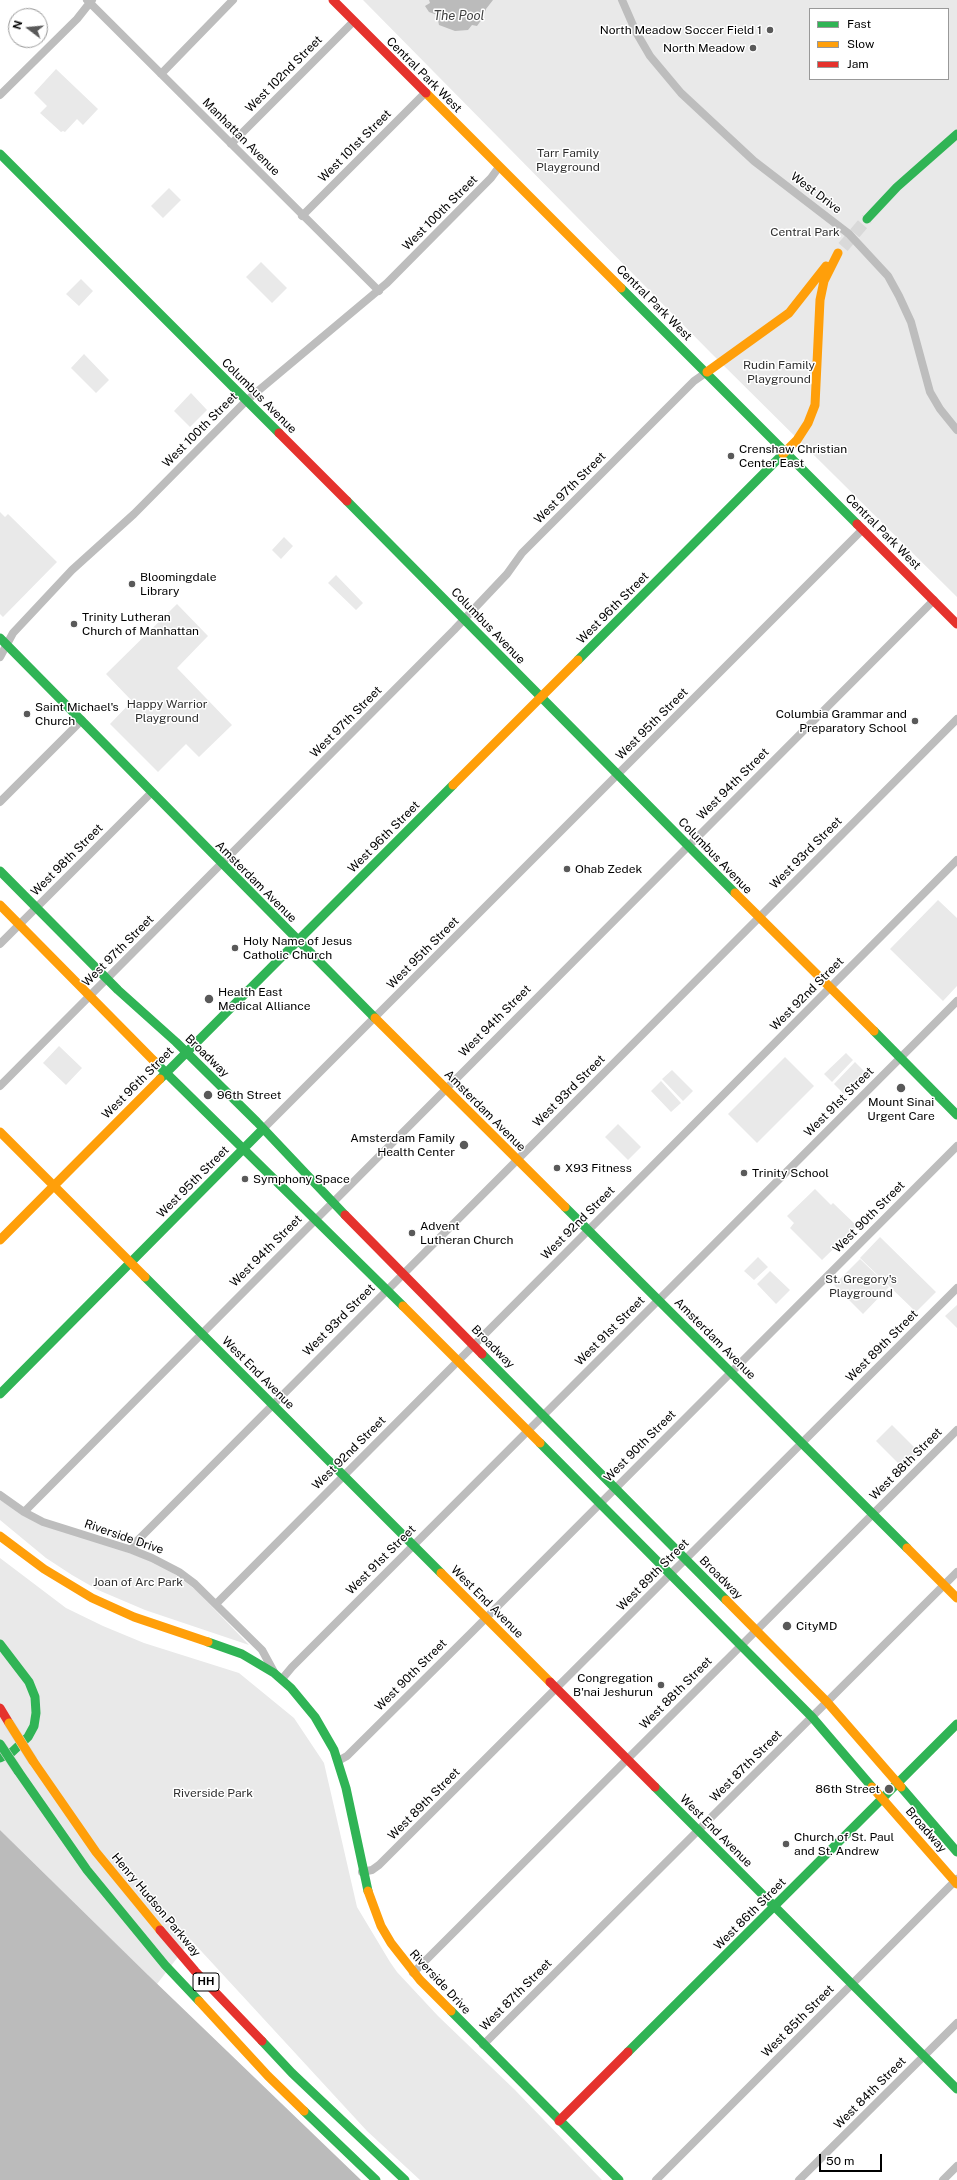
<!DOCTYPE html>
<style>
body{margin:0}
#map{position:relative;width:957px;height:2180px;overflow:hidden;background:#fff;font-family:"Public Sans",sans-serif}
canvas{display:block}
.legend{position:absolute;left:809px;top:8px;width:140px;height:72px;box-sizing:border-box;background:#fff;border:1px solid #999;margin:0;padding:5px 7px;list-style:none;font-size:12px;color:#000}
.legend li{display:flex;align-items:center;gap:8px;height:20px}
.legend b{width:20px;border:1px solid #999}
.north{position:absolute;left:8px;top:8px;width:40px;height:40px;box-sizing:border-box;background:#fff;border:1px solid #999;border-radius:50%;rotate:286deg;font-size:11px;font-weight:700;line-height:16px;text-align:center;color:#000}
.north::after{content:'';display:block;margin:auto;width:14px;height:18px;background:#595959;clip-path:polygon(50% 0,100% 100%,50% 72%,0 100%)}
.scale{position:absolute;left:819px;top:2154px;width:63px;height:18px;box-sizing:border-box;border:2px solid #000;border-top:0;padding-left:5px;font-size:12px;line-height:14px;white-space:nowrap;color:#000;-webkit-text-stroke:3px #fff;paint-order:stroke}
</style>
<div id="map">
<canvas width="957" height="2180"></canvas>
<ul class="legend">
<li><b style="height:5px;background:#30b455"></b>Fast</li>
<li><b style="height:5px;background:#ff9f0a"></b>Slow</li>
<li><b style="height:5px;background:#e5322d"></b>Jam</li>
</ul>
<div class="north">N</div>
<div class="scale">50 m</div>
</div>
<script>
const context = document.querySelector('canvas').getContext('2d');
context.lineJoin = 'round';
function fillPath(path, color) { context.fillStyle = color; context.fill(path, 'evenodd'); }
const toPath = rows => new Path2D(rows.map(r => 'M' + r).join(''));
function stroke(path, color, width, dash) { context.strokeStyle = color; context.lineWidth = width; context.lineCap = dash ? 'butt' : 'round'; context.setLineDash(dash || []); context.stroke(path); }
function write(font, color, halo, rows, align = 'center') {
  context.font = font + ' "Public Sans",sans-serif'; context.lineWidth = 3; context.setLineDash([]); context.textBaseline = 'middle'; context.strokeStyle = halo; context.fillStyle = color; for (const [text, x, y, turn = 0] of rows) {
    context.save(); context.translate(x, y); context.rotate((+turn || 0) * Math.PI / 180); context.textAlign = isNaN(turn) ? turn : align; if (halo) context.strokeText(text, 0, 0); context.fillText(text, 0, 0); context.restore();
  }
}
const green = toPath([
 [363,0,957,0,957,597,711,353],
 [810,9,948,9,948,79,810,79],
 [56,69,98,109,83,125,77,119,65,132,63,131,61,132,40,113,47,106,34,93],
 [169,188,181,200,163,218,151,206],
 [261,262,287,288,272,303,246,277],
 [81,279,93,291,79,306,66,294],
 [84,354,109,380,96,393,71,368],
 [191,393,207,410,190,427,174,411],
 [0,512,5,517,8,514,57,562,3,617,0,614],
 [284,537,293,546,281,559,272,550],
 [336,575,363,603,356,610,328,583],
 [177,604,208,636,177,668,232,725,199,757,186,744,158,772,110,724,132,701,106,674],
 [938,900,957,918,957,986,943,1001,890,949],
 [59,1046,82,1068,66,1085,43,1063],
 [846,1053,853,1060,832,1082,824,1074],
 [785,1057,814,1086,757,1143,728,1114],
 [855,1062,865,1072,844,1094,834,1084],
 [672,1070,693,1091,683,1101,662,1079],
 [661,1081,681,1103,671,1112,651,1091],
 [618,1124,641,1147,628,1160,605,1137],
 [815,1189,831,1205,833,1203,857,1226,822,1260,790,1228,794,1223,787,1216],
 [880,1237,936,1292,916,1312,860,1258],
 [758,1257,768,1267,754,1280,744,1271],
 [860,1259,889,1287,863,1314,834,1285],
 [770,1271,790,1290,776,1304,757,1284],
 [957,1305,957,1328,945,1316],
 [892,1425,919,1452,903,1468,876,1441],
 [0,1500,22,1514,151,1561,173,1573,196,1590,249,1645,145,1610,98,1590,72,1575,46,1558,0,1520],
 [0,1558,66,1608,103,1626,144,1643,239,1673,294,1718,324,1763,357,1907,390,1962,397,1972,438,2016,515,2090,602,2180,420,2180,367,2131,191,1940,157,1984,0,1830]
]);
const water = toPath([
 [429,0,493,0,486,9,482,19,477,26,472,25,468,30,455,31,439,25,437,15,429,12,425,6,430,3],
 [0,1830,148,1975,361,2180,0,2180]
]);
const secondaryTunnel = toPath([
 [843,247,867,219]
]);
const street = toPath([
 [87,0,379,291],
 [622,0,636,32,650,56,681,93,754,161,849,234,888,276,899,296,911,322,930,392,940,409,957,430],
 [161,74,233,0],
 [0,95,77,19,92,0],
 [231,144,354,21],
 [302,216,425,93],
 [0,657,13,633,72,570,134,514,246,401,387,283,491,178,499,167],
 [0,802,82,720],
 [0,944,151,793],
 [0,1086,454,630,507,574,522,553,694,381,707,372],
 [263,1129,863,529],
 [0,1495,24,1512,43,1522,132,1550,152,1558,179,1572,195,1584,262,1650,274,1672],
 [24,1512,934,600],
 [132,1550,138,1540,957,719],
 [216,1604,957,860],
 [282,1679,292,1667,957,1001],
 [338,1761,347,1756,472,1632,957,1146],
 [362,1872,372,1870,379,1865,957,1288],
 [413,1973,957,1430],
 [483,2045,957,1572],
 [656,2180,957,1879],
 [799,2180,957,2023],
 [943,2180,957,2166]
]);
const fast = toPath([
 [0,154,279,433],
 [867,219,897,187,957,134],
 [621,288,857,524],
 [347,501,735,893],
 [0,638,375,1018],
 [578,660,783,454],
 [0,871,118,990,176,1042,257,1122,345,1215],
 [874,1031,957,1115],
 [154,1061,403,1306],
 [160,1079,453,785],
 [565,1207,907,1548],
 [145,1277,441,1573],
 [482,1354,726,1600],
 [0,1394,263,1129],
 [540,1443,812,1717,872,1787],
 [208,1642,242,1654,274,1673,291,1688,315,1717,334,1750,346,1788,368,1891],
 [0,1644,29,1682,35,1697,36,1713,34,1726,28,1737,12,1752,0,1758],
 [18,1771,87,1870,165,1965,199,2001],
 [655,1787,957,2089],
 [901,1787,957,1852],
 [451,2011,619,2180],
 [262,2041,292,2073,405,2180],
 [628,2052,957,1724],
 [304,2111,376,2180]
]);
const slow = toPath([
 [426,93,621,288],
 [707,372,789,313,826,266],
 [783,454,797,440,808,423,815,405,820,300,824,281,838,253],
 [453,785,578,660],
 [735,893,874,1031],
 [0,905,154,1061],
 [375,1018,565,1207],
 [0,1132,145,1277],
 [0,1240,160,1079],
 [403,1306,540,1443],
 [0,1536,44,1569,92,1598,134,1617,208,1642],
 [907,1548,957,1598],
 [441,1573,550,1682],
 [726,1600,827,1702,901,1787],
 [33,1761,96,1852,160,1930],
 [872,1787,957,1884],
 [368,1891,381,1926,391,1943,420,1980,451,2011],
 [199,2001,268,2076,304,2111]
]);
const jam = toPath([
 [333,0,426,93],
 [279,433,347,501],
 [857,524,957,624],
 [345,1215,482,1354],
 [550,1682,655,1787],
 [0,1708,9,1723],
 [160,1930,195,1971,262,2041],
 [559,2121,628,2052]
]);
const fastBridge = toPath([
 [0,1744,18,1771]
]);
const slowBridge = toPath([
 [9,1723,33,1761]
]);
const markers = [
 [770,30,4,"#595959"],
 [753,48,4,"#595959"],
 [731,456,4,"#595959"],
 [132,584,4,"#595959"],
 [74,624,4,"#595959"],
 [27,714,4,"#595959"],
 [915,721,4,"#595959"],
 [567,869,4,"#595959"],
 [235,948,4,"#595959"],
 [209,999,5,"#595959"],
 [901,1088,5,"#595959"],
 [208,1095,5,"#595959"],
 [464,1145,5,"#595959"],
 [557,1168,4,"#595959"],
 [744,1173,4,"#595959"],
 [245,1179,4,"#595959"],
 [412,1233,4,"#595959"],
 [787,1626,5,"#595959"],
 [661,1685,4,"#595959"],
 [889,1789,5,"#595959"],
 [786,1844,4,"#595959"]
];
const shields = [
 [206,1982,26]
];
const shieldNames = [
 ["HH",206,1982]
];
const poiNames = [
 ["North Meadow Soccer Field 1",762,30,"right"],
 ["North Meadow",745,48,"right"],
 ["Crenshaw Christian",739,449],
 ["Center East",739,463],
 ["Bloomingdale",140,577],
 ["Library",140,591],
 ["Trinity Lutheran",82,617],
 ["Church of Manhattan",82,631],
 ["Saint Michael's",35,707],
 ["Church",35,721],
 ["Columbia Grammar and",907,714,"right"],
 ["Preparatory School",907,728,"right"],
 ["Ohab Zedek",575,869],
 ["Holy Name of Jesus",243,941],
 ["Catholic Church",243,955],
 ["Health East",218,992],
 ["Medical Alliance",218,1006],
 ["96th Street",217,1095],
 ["Mount Sinai",901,1102,"center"],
 ["Urgent Care",901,1116,"center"],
 ["Amsterdam Family",455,1138,"right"],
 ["Health Center",455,1152,"right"],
 ["X93 Fitness",565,1168],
 ["Trinity School",752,1173],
 ["Symphony Space",253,1179],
 ["Advent",420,1226],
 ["Lutheran Church",420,1240],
 ["CityMD",796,1626],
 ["Congregation",653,1678,"right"],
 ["B'nai Jeshurun",653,1692,"right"],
 ["86th Street",880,1789,"right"],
 ["Church of St. Paul",794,1837],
 ["and St. Andrew",794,1851]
];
const streetNames = [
 ["West 102nd Street",284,74,-45],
 ["Central Park West",424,75,45],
 ["Manhattan Avenue",241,137,45],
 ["West 101st Street",355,146,-45],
 ["West Drive",816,193,37],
 ["West 100th Street",440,213,-45],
 ["Central Park West",654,303,45],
 ["Columbus Avenue",259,396,45],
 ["West 100th Street",200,430,-45],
 ["West 97th Street",570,488,-45],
 ["Central Park West",883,532,45],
 ["West 96th Street",613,608,-45],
 ["Columbus Avenue",488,626,46],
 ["West 97th Street",346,722,-45],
 ["West 95th Street",652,724,-45],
 ["West 94th Street",733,784,-45],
 ["West 96th Street",384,837,-45],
 ["West 93rd Street",806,853,-45],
 ["Columbus Avenue",715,856,46],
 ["West 98th Street",67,860,-45],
 ["Amsterdam Avenue",256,882,45],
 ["West 97th Street",118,951,-45],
 ["West 95th Street",423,953,-45],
 ["West 92nd Street",807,994,-45],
 ["West 94th Street",495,1021,-45],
 ["Broadway",207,1056,44],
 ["West 96th Street",138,1083,-45],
 ["West 93rd Street",569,1091,-45],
 ["West 91st Street",839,1102,-45],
 ["Amsterdam Avenue",485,1111,45],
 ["West 95th Street",193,1182,-45],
 ["West 90th Street",869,1217,-45],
 ["West 92nd Street",578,1223,-45],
 ["West 94th Street",266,1251,-45],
 ["West 93rd Street",339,1320,-45],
 ["West 91st Street",610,1331,-45],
 ["Amsterdam Avenue",715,1339,45],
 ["West 89th Street",882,1346,-45],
 ["Broadway",493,1347,45],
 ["West End Avenue",258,1373,45],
 ["West 90th Street",640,1446,-45],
 ["West 92nd Street",349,1453,-45],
 ["West 88th Street",906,1464,-45],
 ["Riverside Drive",124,1537,19],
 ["West 91st Street",381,1560,-45],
 ["West 89th Street",653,1575,-45],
 ["Broadway",721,1578,45],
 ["West End Avenue",487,1602,45],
 ["West 90th Street",411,1675,-45],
 ["West 88th Street",676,1693,-45],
 ["West 87th Street",746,1766,-45],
 ["West 89th Street",424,1804,-45],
 ["Broadway",926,1830,49],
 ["West End Avenue",716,1831,45],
 ["Henry Hudson Parkway",156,1905,50],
 ["West 86th Street",750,1914,-45],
 ["Riverside Drive",440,1982,47],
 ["West 87th Street",516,1995,-45],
 ["West 85th Street",798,2021,-45],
 ["West 84th Street",870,2093,-45]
];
const parkNames = [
 ["Tarr Family",568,153],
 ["Playground",568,167],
 ["Central Park",805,232],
 ["Rudin Family",779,365],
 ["Playground",779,379],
 ["Happy Warrior",167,704],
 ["Playground",167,718],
 ["St. Gregory's",861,1279],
 ["Playground",861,1293],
 ["Joan of Arc Park",138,1582],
 ["Riverside Park",213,1793]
];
const waterNames = [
 ["The Pool",459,16]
];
fillPath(green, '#e9e9e9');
fillPath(water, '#bbb');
stroke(secondaryTunnel, '#d9d9d9', 12, [12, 6]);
stroke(street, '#bdbdbd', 8);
stroke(fast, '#30b455', 9);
stroke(slow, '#ff9f0a', 9);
stroke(jam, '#e5322d', 9);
stroke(fastBridge, '#dbdbdb', 10, []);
stroke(slowBridge, '#dbdbdb', 10, []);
stroke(fastBridge, '#30b455', 9);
stroke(slowBridge, '#ff9f0a', 9);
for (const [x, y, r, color] of markers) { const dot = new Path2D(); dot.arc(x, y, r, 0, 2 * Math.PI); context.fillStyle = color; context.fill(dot); stroke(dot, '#fff', 1.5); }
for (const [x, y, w] of shields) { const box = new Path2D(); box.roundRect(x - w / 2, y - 9, w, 18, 3); context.fillStyle = '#fff'; context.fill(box); stroke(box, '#000', 1); }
write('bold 11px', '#000', null, shieldNames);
write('12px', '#000', '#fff', poiNames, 'left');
write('12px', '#000', '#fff', streetNames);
write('12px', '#2e2e2e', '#fff', parkNames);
write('italic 13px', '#3f3f3f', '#fff', waterNames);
</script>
